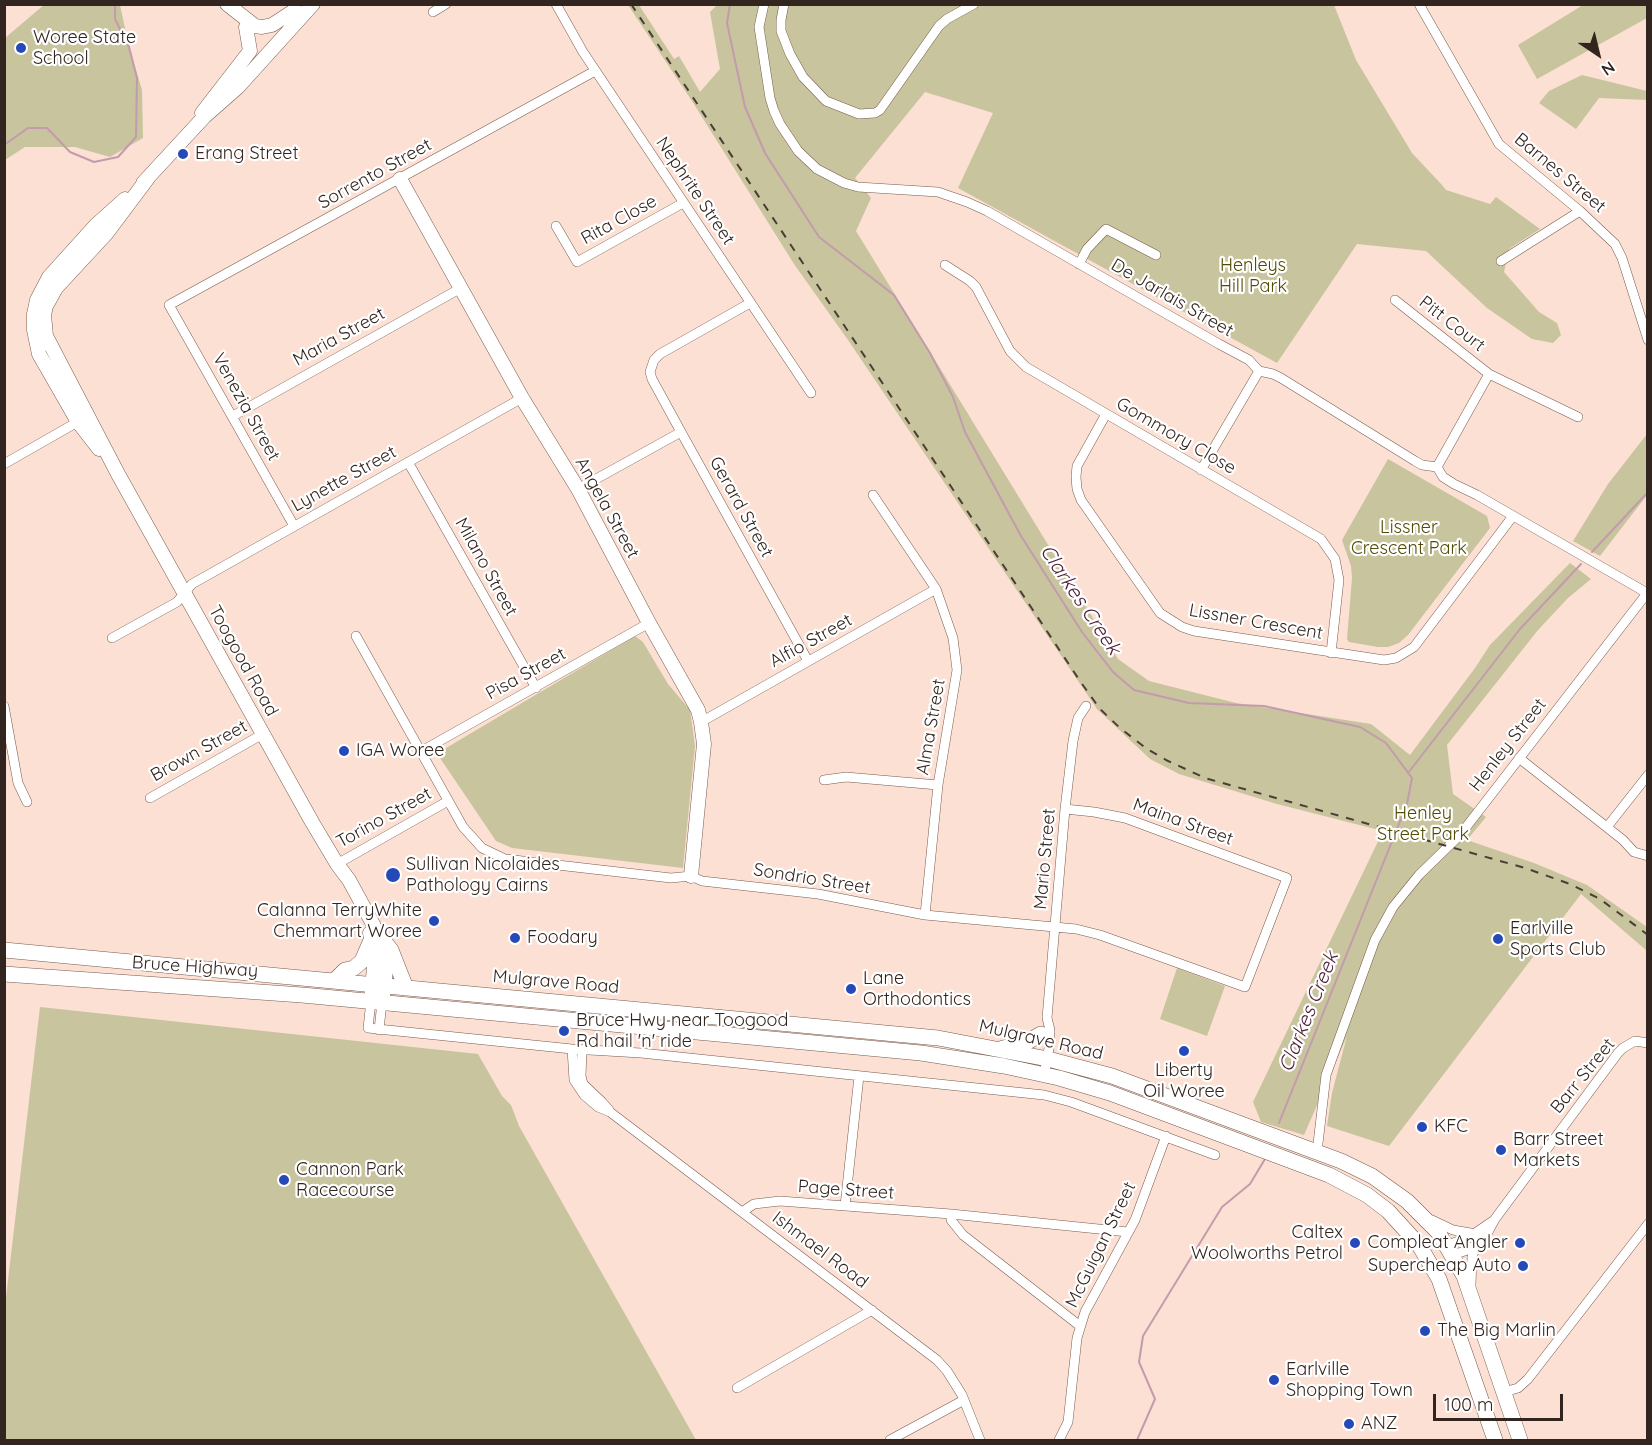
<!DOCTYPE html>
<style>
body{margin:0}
#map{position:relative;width:1652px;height:1445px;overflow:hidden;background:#fce0d3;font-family:Quicksand,sans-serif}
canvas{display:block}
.frame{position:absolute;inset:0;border:6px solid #32251f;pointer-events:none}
.north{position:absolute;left:1568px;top:24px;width:60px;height:60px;-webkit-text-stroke:4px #fff;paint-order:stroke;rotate:145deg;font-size:16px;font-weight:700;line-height:24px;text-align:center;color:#32251f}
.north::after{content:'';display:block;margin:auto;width:21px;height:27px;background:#32251f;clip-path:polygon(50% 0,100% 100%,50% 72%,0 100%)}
.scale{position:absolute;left:1433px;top:1394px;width:130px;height:27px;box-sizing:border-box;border:3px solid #32251f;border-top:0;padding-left:8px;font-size:18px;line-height:21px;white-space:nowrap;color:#32251f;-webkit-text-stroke:4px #fff;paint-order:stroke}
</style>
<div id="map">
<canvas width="1652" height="1445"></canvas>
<div class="frame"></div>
<div class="north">N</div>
<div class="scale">100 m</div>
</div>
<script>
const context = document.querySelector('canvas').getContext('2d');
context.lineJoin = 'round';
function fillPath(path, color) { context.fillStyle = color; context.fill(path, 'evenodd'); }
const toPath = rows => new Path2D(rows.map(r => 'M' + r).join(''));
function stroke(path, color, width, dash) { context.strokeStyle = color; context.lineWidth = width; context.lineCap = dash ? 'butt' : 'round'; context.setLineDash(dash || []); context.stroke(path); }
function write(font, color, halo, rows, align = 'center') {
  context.font = font + ' Quicksand,sans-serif'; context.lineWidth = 4.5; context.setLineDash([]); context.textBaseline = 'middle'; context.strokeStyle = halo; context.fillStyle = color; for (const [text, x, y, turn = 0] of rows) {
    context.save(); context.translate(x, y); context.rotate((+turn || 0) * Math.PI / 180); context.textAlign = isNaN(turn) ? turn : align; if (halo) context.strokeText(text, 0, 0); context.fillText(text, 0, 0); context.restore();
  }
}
const green = toPath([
 [45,4,120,5,129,47,142,90,143,138,110,157,75,147,25,147,5,160,5,38],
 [628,5,639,5,674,59,679,56,700,92,720,69,710,12,717,5,1334,5,1356,60,1412,153,1442,185,1446,190,1490,204,1496,197,1540,229,1509,249,1504,272,1539,312,1557,323,1561,335,1553,343,1532,339,1487,308,1426,251,1357,244,1277,363,958,188,993,113,925,92,855,178,871,198,856,231,1118,659,1149,681,1236,703,1371,724,1410,755,1475,668,1490,645,1570,563,1591,579,1568,598,1538,630,1447,745,1453,794,1486,817,1467,840,1534,863,1587,885,1647,927,1647,951,1581,894,1389,1146,1327,1126,1332,1093,1347,1036,1304,1135,1261,1122,1253,1102,1383,831,1277,804,1179,774,1150,759,1097,709,848,340,794,264,692,101],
 [1583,5,1647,5,1647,18,1537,79,1518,45],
 [1582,75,1647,91,1647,100,1599,98,1576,129,1539,103,1549,91],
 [1647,434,1647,495,1600,556,1573,541,1608,484],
 [1388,459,1487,516,1490,528,1408,635,1399,643,1388,647,1378,647,1349,642,1347,639,1352,578,1351,566,1342,540],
 [635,636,643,642,668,684,690,710,695,746,683,868,512,848,496,841,440,758,441,751],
 [1177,968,1225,986,1207,1036,1160,1019],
 [40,1007,478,1054,502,1096,511,1105,519,1126,696,1440,5,1440,5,1306]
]);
const stream = toPath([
 [730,4,727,23,745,107,765,153,819,237,894,295,930,353,953,397,965,432,1021,536,1082,632,1113,672,1134,690,1189,703,1264,706,1360,727,1386,743,1412,778,1407,804,1279,1123],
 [4,145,28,128,47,128,70,152,94,162,118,157,136,137,137,78,129,47,115,19,115,4],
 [1592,552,1648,492],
 [1408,773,1520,629,1581,564],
 [1137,1440,1155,1399,1139,1362,1143,1336,1222,1207,1250,1184,1265,1159]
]);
const street = toPath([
 [556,4,583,52,811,393],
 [764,4,759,27,770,98,774,111,780,124,798,151,817,169,844,183,858,187,938,192,967,202,987,211,1219,344,1249,360,1259,371,1273,374,1281,378,1415,461,1422,465,1437,467,1443,477,1454,484,1477,495,1647,593],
 [784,4,781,20,781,31,790,54,803,77,826,101,859,114,875,113,880,110,939,26,947,19,974,4],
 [1419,4,1499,144,1580,211,1615,244,1622,258,1648,340],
 [433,12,446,4],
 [556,226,577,262,683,203],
 [1501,261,1580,211],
 [1079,264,1087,249,1106,229,1156,255],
 [945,265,970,281,976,287,1010,351,1026,367,1321,539,1335,559,1339,580,1331,653],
 [1395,300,1489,374,1578,417],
 [750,303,660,354,654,360,650,372,652,379,681,432,808,661],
 [1106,414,1077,466,1076,477,1077,489,1081,500,1160,613,1182,627,1194,631,1384,660,1396,658,1414,647,1513,516],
 [233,416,461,288],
 [408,462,536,688],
 [4,464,81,420],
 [1437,467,1489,374],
 [1201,470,1259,371],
 [578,489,681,432],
 [873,495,936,589,953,638,957,670,938,785,925,915],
 [294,526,169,305,595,71],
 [356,636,463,827,482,848,505,859,671,878,691,876,702,881,818,894,925,915,1076,929,1100,935,1245,987,1287,878,1125,818,1094,812,1065,809],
 [112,638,177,602,192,584,522,398],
 [4,706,18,783,27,802],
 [701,722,936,589],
 [420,752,649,623],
 [1519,758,1623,840,1634,852,1648,856],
 [824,780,846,777,938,785],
 [150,798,263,734],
 [1607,827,1648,775],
 [337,864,448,801],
 [371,1001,368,1028,572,1049,641,1053,1044,1095,1071,1102,1215,1155],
 [379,1030,382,1002],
 [572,1049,574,1080,584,1095,598,1107,610,1112,937,1360,947,1371,962,1395,980,1440],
 [582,1050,581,1076,583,1084,602,1102,609,1110],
 [1044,1075,1049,1048,1050,1030,1047,1018,1065,809,1073,741,1078,718,1086,706],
 [1317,1152,1326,1075,1375,940,1393,907,1419,875,1460,835,1648,592],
 [845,1206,859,1076],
 [742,1212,754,1204,780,1201,951,1214,1128,1232],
 [951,1214,951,1220,963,1235,1080,1326],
 [1432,1220,1453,1230,1476,1234],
 [1447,1245,1468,1238,1493,1221],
 [1453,1255,1470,1249,1487,1234,1495,1219,1618,1053,1623,1048,1635,1041,1648,1043],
 [1471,1285,1472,1257,1477,1244],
 [737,1388,872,1310],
 [1504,1392,1518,1388,1528,1379,1648,1224],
 [890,1440,964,1400],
 [1059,1440,1068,1422,1077,1338,1085,1312,1135,1220,1166,1136]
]);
const secondary = toPath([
 [227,4,255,26,262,27,272,25,295,10],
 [202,113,250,51,246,27],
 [148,178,106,234,56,288,46,306,44,315,46,336,118,474,312,822,337,864,349,880,373,924,385,954,386,969,383,996],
 [400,179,522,398,578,489,649,623,698,710,701,722,704,744,691,876],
 [143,183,205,116,238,87,313,4],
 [99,449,78,422,39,354,34,330,34,314,37,300,49,277,96,225,125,199],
 [370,933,375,955,371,1001]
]);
const primary = toPath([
 [379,935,391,950,406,988],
 [4,950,938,1038,1048,1059,1112,1076,1341,1161,1372,1176,1407,1201,1438,1232,1464,1276,1520,1440],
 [4,974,302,995,921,1053,1004,1066,1059,1078,1110,1093,1329,1175,1367,1195,1388,1211,1419,1245,1439,1279,1495,1440],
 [334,981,345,970,354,968,362,961,372,938],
 [1000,1049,1029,1041,1041,1034]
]);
const rail = toPath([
 [631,4,1080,681,1100,709,1120,728,1147,749,1166,760,1205,778,1525,868,1570,884,1600,899,1648,935]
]);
const markers = [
 [21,48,6,"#2649b8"],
 [183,154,6,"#2649b8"],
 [344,751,6,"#2649b8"],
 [393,875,8,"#2649b8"],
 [434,921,6,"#2649b8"],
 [515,938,6,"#2649b8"],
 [1498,939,6,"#2649b8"],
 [851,989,6,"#2649b8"],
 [564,1031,6,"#2649b8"],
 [1184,1051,6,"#2649b8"],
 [1422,1127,6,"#2649b8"],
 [1501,1150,6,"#2649b8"],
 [284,1180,6,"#2649b8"],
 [1355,1243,6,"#2649b8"],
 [1520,1243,6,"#2649b8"],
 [1523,1266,6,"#2649b8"],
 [1425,1331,6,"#2649b8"],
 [1274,1380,6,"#2649b8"],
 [1349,1424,6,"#2649b8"]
];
const poiNames = [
 ["Woree State",33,38],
 ["School",33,59],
 ["Erang Street",195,154],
 ["IGA Woree",356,751],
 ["Sullivan Nicolaides",406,865],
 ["Pathology Cairns",406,886],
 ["Calanna TerryWhite",422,911,"right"],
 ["Chemmart Woree",422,932,"right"],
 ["Earlville",1510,929],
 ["Sports Club",1510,950],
 ["Foodary",527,938],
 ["Lane",863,979],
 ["Orthodontics",863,1000],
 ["Bruce Hwy near Toogood",576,1021],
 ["Rd hail 'n' ride",576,1042],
 ["Liberty",1184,1071,"center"],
 ["Oil Woree",1184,1092,"center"],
 ["KFC",1434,1127],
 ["Barr Street",1513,1140],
 ["Markets",1513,1161],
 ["Cannon Park",296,1170],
 ["Racecourse",296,1191],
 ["Caltex",1343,1233,"right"],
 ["Woolworths Petrol",1343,1254,"right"],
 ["Compleat Angler",1508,1243,"right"],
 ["Supercheap Auto",1511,1266,"right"],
 ["The Big Marlin",1437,1331],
 ["Earlville",1286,1370],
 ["Shopping Town",1286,1391],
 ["ANZ",1361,1424]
];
const streetNames = [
 ["Barnes Street",1560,173,40],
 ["Sorrento Street",375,174,-29],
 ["Nephrite Street",695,191,56],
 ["Rita Close",619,220,-29],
 ["De Jarlais Street",1172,298,30],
 ["Pitt Court",1452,324,38],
 ["Maria Street",339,337,-29],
 ["Venezia Street",246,407,61],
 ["Gommory Close",1176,436,30],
 ["Lynette Street",344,479,-29],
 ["Gerard Street",741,507,61],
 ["Angela Street",607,508,61],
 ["Milano Street",486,567,61],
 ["Lissner Crescent",1256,622,10],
 ["Alfio Street",811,641,-29],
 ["Toogood Road",243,661,61],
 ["Pisa Street",526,674,-29],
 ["Alma Street",931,727,-80],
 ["Henley Street",1508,745,-52],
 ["Brown Street",199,751,-29],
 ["Torino Street",384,818,-29],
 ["Maina Street",1183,822,20],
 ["Mario Street",1045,859,-85],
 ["Sondrio Street",812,879,9],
 ["Bruce Highway",195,967,4],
 ["Mulgrave Road",556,982,5],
 ["Mulgrave Road",1041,1040,13],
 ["Barr Street",1583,1076,-51],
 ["Page Street",846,1190,4],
 ["McGuigan Street",1101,1245,-64],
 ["Ishmael Road",820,1250,37]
];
const parkNames = [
 ["Henleys",1253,266],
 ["Hill Park",1253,287],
 ["Lissner",1409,528],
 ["Crescent Park",1409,549],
 ["Henley",1423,814],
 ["Street Park",1423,835]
];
const waterNames = [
 ["Clarkes Creek",1080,600,56],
 ["Clarkes Creek",1309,1012,-68]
];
fillPath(green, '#c8c49d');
stroke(stream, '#c39bad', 2);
stroke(street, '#785b4d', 10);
stroke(secondary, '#785b4d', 15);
stroke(primary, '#785b4d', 16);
stroke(street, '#fff', 9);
stroke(secondary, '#fff', 14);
stroke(primary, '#fff', 15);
stroke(rail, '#4c3d36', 2, [8, 8]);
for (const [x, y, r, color] of markers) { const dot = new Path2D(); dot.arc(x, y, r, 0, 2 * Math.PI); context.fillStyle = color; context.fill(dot); stroke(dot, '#fff', 2); }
write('18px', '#32251f', '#fff', poiNames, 'left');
write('18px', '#32251f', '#fff', streetNames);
write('18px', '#524b04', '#fff', parkNames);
write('italic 20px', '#4f1c37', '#fff', waterNames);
</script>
